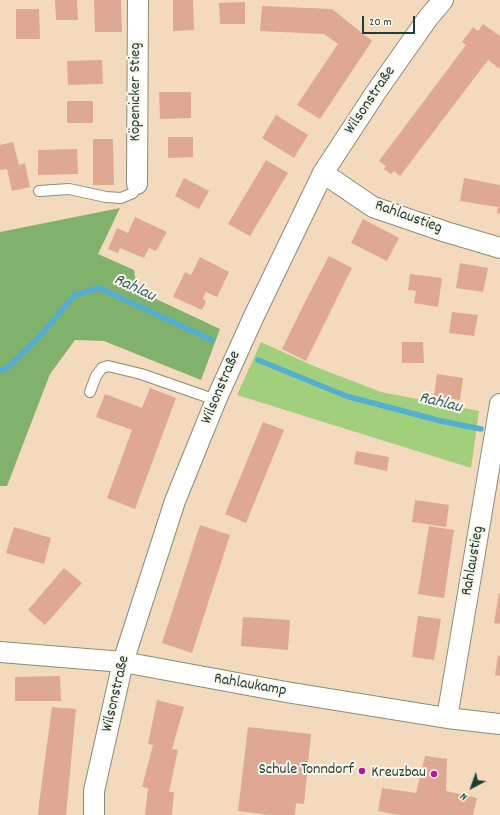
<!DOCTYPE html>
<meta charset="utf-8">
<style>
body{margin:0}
#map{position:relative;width:500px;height:815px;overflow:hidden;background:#f4dabc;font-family:Dekko,sans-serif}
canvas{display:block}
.north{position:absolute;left:452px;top:767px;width:40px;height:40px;-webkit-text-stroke:3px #fbf7ec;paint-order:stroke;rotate:221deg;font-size:11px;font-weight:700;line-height:16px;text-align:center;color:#1f3d34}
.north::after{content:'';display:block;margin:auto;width:14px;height:18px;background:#1f3d34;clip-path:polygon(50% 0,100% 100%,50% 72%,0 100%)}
.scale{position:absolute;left:362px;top:16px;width:53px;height:18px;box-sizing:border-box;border:2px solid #1f3d34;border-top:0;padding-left:5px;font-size:12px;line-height:14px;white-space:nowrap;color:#1f3d34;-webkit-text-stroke:3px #fbf7ec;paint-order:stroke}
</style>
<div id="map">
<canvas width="500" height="815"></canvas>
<div class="north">N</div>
<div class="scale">20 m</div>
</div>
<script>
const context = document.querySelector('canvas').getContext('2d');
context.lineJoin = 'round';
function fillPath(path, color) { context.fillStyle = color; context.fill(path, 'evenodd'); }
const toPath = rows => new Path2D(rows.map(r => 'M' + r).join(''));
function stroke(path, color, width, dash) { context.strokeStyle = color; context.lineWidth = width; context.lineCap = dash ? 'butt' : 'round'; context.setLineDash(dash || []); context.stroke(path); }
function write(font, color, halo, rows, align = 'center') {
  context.font = font + ' Dekko,sans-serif'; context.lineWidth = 4; context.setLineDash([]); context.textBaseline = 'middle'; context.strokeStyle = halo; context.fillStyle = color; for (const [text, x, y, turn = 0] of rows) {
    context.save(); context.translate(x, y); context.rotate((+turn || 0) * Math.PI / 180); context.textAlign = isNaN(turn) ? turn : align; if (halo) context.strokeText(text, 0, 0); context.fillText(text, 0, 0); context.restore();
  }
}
const green = toPath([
 [261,342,316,367,381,392,479,411,471,468,237,395]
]);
const forest = toPath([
 [120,208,98,254,134,270,137,290,220,329,201,380,104,341,75,340,50,374,7,486,0,486,0,232]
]);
const stream = toPath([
 [258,360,346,396,441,421,481,429],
 [0,371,8,367,39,337,75,295,99,288,212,340]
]);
const building = toPath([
 [55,0,77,0,78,20,56,20],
 [94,0,121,0,122,32,95,32],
 [173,0,193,0,194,30,173,31],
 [245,2,245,24,220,24,219,3],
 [262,6,332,9,372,41,320,119,297,105,338,44,324,34,260,31],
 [16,9,39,9,40,39,16,39],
 [483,24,500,36,500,69,488,60,400,176,394,171,391,174,384,169,386,166,379,161,466,45,462,42,473,27,478,31],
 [102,60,103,84,68,85,67,61],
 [159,92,191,92,191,118,160,119],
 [67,101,93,101,93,123,67,123],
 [276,115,308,135,294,158,262,138],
 [168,137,193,137,193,157,168,158],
 [93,139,113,139,114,185,93,185],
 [13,142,19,165,25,163,30,187,12,191,7,169,0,170,0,145],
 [77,149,78,174,38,175,38,150],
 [266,160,288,173,250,236,228,224],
 [184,178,209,191,199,209,175,196],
 [464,178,500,185,500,214,497,213,498,207,460,201],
 [135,217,167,232,156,251,149,248,144,258,120,248,118,253,108,249,117,228,128,233],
 [363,219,399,238,387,261,351,243],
 [329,256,352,268,306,361,282,349,305,302],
 [200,257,229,272,217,297,206,292,203,298,206,302,202,310,173,297,185,272,191,275],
 [460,263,488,268,483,292,456,288],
 [410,274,442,278,438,307,414,303,416,291,408,290],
 [452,312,478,315,474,336,449,333],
 [402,342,423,342,424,363,402,363],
 [437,374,463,378,460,400,434,396],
 [150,388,176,398,135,509,107,498,132,430,96,417,105,394,142,408],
 [263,422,284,430,246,523,225,514],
 [356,451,389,457,387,471,354,464],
 [415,500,449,505,446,527,412,522],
 [200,525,230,535,192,653,162,643],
 [429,526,454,530,444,598,418,594],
 [14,527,51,538,44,564,6,553],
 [64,568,82,583,45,625,28,610],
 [499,593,500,593,500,624,494,623],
 [418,616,441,619,434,660,412,657],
 [243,617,290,620,288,650,241,646],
 [498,655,500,656,500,676,495,675],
 [60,676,61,701,15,701,15,677],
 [157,700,184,707,172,749,178,750,169,792,174,792,172,815,145,815,148,788,142,787,153,745,148,744],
 [52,707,76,709,66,815,38,815,39,804],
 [248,727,311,734,304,804,296,803,295,815,270,815,238,811],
 [425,756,447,759,446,791,477,798,473,815,398,815,378,811,382,788,416,793]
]);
const lane = toPath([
 [39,191,69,189,106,197,121,198,133,193,137,184],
 [90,392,96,376,102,368,108,366,141,374,216,400]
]);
const street = toPath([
 [323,173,373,207,446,232,500,248],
 [137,184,138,0],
 [0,652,123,662,286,692,447,718,500,724],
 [447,718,500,404],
 [94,815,94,791,123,662,175,501,216,400,254,316,323,173,376,92,428,18,443,0]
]);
const markers = [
 [362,771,4,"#b5179e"],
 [434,774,4,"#b5179e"]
];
const streetNames = [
 ["Köpenicker Stieg",137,92,-90],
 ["Wilsonstraße",371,101,-56],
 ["Rahlaustieg",408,218,20],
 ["Wilsonstraße",222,388,-67],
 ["Rahlaustieg",474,561,-80],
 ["Rahlaukamp",250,686,10],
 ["Wilsonstraße",117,694,-77]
];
const poiNames = [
 ["Schule Tonndorf",354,771],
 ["Kreuzbau",426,774]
];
const waterNames = [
 ["Rahlau",134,289,25],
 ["Rahlau",440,404,14]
];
fillPath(green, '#a2cf7c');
fillPath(forest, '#81b26c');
stroke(stream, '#53afd1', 5.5);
fillPath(building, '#dea892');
stroke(lane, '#8a8c78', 12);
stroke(street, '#8a8c78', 22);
stroke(lane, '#fff', 10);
stroke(street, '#fff', 20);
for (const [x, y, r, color] of markers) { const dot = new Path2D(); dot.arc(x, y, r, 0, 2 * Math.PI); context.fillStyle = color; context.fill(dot); stroke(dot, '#fbf7ec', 1.5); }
write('16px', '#1f3d34', '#fbf7ec', streetNames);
write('16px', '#1f3d34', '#fbf7ec', poiNames, 'right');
write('italic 17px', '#2f5f63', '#fbf7ec', waterNames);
</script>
